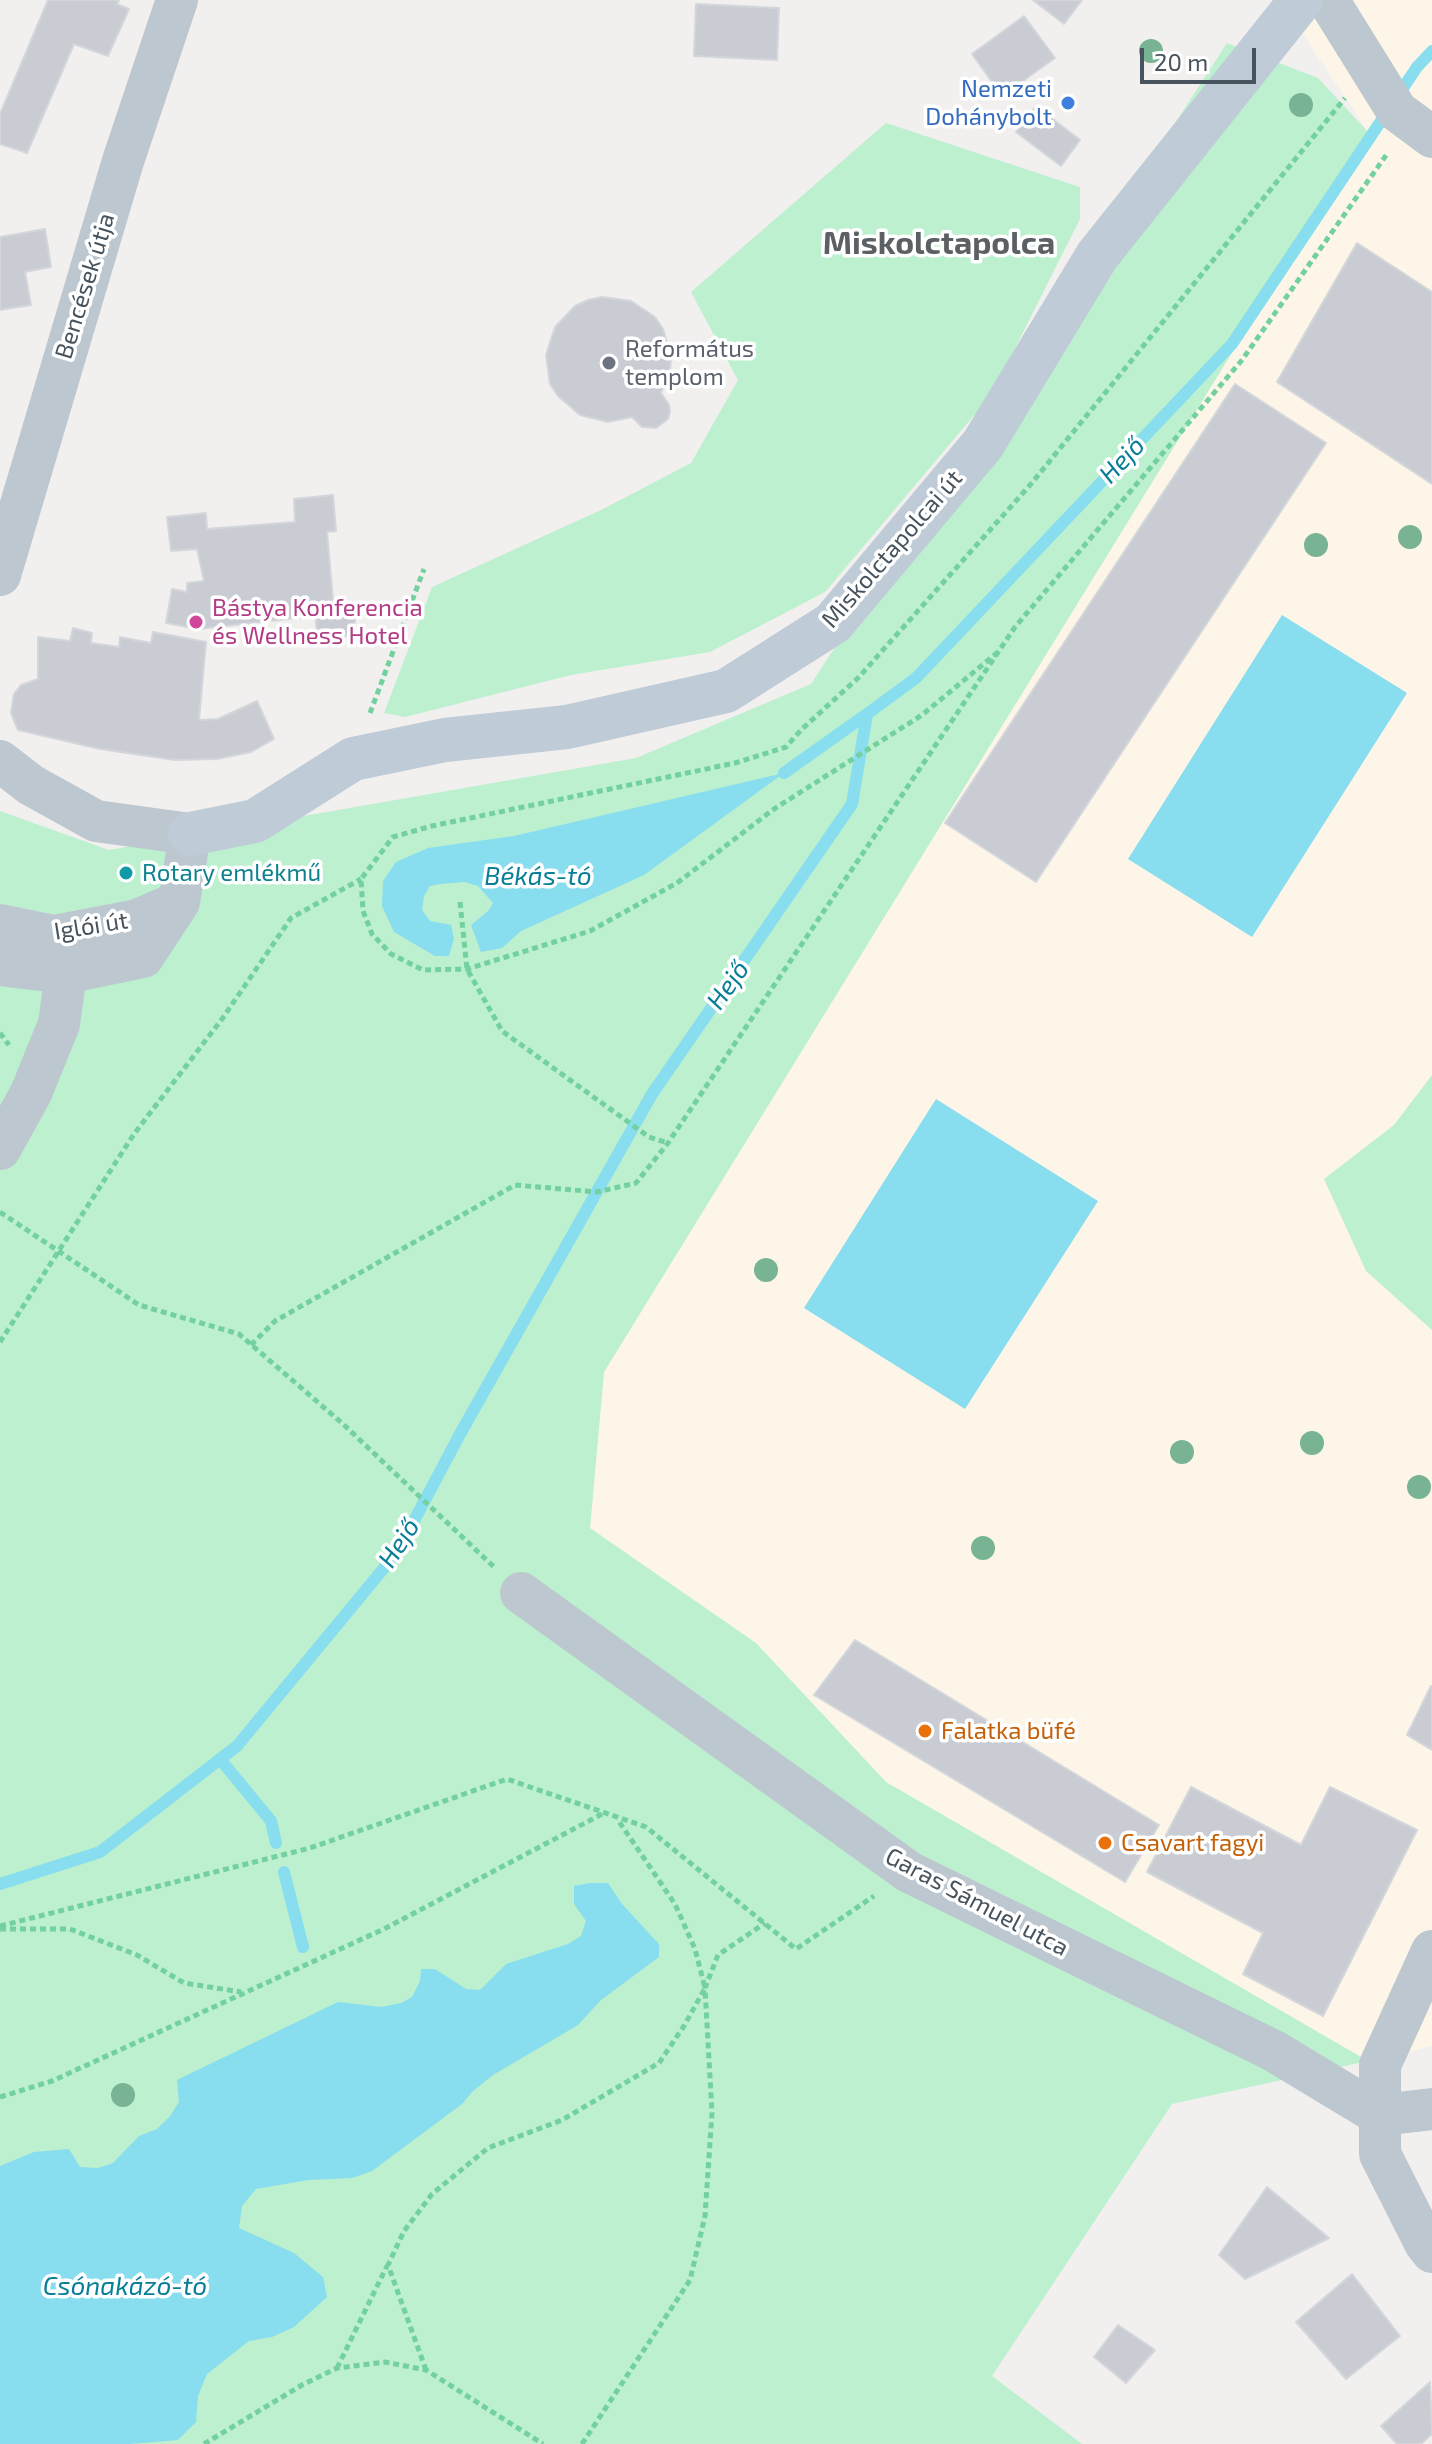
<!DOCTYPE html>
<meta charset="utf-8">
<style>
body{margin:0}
#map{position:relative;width:1432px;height:2444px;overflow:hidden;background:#f2efef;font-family:"Exo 2",sans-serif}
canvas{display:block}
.scale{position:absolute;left:1140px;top:48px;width:116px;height:36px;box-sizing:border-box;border:4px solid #47535d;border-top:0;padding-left:10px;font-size:24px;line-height:28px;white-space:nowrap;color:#47535d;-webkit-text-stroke:6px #fff;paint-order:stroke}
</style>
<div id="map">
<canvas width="1432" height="2444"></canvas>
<div class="scale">20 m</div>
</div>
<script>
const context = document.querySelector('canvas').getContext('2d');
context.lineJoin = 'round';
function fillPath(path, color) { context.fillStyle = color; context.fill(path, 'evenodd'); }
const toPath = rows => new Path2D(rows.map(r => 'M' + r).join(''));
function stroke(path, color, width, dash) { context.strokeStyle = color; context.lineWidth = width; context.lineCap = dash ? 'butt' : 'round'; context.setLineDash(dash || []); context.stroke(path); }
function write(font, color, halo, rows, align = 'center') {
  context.font = font + ' "Exo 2",sans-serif'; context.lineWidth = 7; context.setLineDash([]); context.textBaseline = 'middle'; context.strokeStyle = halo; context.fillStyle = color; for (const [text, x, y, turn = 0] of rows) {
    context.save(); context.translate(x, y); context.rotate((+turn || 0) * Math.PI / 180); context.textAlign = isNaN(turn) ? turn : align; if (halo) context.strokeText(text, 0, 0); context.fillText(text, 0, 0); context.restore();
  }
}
const commercial = toPath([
 [1280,0,1432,0,1432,2046,1368,2061,886,1782,756,1643,590,1528,604,1372,1368,132]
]);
const green = toPath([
 [1227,43,1318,78,1368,132,604,1372,590,1528,756,1643,886,1782,1368,2061,1172,2104,992,2376,1082,2444,0,2444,0,811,109,850,636,758,811,684],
 [886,123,1080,187,1080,219,992,394,825,592,710,652,571,675,405,717,384,713,432,587,603,509,691,463,738,380,691,292],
 [1432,1075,1432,1330,1366,1271,1324,1179,1394,1125]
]);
const water = toPath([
 [1282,615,1407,693,1252,937,1128,859],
 [784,773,644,875,521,931,502,948,481,952,471,925,488,911,493,903,478,886,465,882,440,884,430,886,424,896,422,910,430,921,451,925,454,939,449,956,435,956,394,932,382,906,383,881,396,862,428,848,514,836],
 [936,1099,1098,1201,965,1409,804,1308],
 [590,1883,608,1883,622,1904,659,1944,659,1957,601,2000,578,2025,493,2075,473,2091,462,2104,372,2171,352,2178,308,2180,256,2189,242,2206,239,2228,294,2253,323,2277,327,2297,294,2327,272,2337,249,2341,207,2374,198,2396,196,2422,178,2440,130,2444,0,2444,0,2166,34,2152,69,2149,80,2167,98,2168,113,2163,139,2136,157,2129,170,2116,179,2102,177,2080,338,2002,381,2007,401,2003,412,1997,420,1981,421,1969,435,1969,466,1989,480,1990,506,1964,568,1944,581,1936,586,1921,574,1904,574,1886]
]);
const stream = toPath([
 [784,773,867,714],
 [220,1759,271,1821,276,1843],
 [284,1872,303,1947],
 [0,1884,100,1852,237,1746,398,1551,460,1434,652,1094,852,804,867,714,916,678,1232,344,1417,67,1432,51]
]);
const building = toPath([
 [48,0,119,0,117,4,129,9,108,56,74,44,27,153,0,144,0,114,48,0],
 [1033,0,1082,0,1064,24,1033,0],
 [696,4,779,8,777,60,694,56,696,4],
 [1024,16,1055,58,1002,96,972,54,1024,16],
 [1036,106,1080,140,1061,166,1016,132,1036,106],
 [45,229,51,267,25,272,31,305,0,310,0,237,45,229],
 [1357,243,1432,292,1432,484,1277,382,1357,243],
 [602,297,631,301,655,317,663,329,671,357,670,371,661,393,669,405,670,412,668,419,656,428,642,427,632,417,608,422,580,415,558,396,550,384,546,355,555,327,575,306,588,300,602,297],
 [1235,384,1326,443,1036,882,945,823,1235,384],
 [333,495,336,531,327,532,333,600,349,604,356,616,353,630,342,639,328,639,317,630,315,616,198,629,166,623,172,589,187,592,187,583,204,581,197,549,171,551,167,517,206,513,207,529,295,522,294,499,333,495],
 [73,628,92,633,91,643,119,647,120,637,151,643,153,632,206,642,199,720,218,719,257,701,274,739,251,752,217,759,175,760,100,749,18,730,11,713,14,694,21,685,38,679,38,637,70,641,73,628],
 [855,1640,1159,1825,1125,1882,814,1695,855,1640],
 [1431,1686,1432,1686,1432,1750,1407,1735,1431,1686],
 [1191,1787,1301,1845,1330,1787,1417,1830,1323,2016,1243,1974,1263,1933,1147,1872,1191,1787],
 [1267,2187,1329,2238,1245,2279,1219,2255,1267,2187],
 [1352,2274,1400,2336,1346,2379,1296,2322,1352,2274],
 [1118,2325,1155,2350,1126,2383,1094,2357,1118,2325],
 [1430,2382,1432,2434,1421,2444,1397,2444,1381,2426,1430,2382]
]);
const path = toPath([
 [998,652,922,715,774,809,677,883,590,931,467,969,423,970,391,954,372,934,363,911,361,879,393,837,432,826,735,763,786,747,802,729,858,678,1031,484,1345,98],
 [370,713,424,569],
 [460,902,467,969,502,1031,649,1137,668,1143],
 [0,1033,9,1045],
 [0,1212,139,1305,239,1334,343,1424,494,1567],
 [0,1342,134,1134,222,1019,291,918,361,879],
 [251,1345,275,1321,515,1185,597,1192,636,1183,668,1143,1015,627,1242,360,1387,154],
 [0,1926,310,1848,507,1779,646,1827,796,1949,874,1896],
 [0,1929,70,1929,137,1955,184,1983,241,1992],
 [0,2097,52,2081,384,1929,602,1814],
 [337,2368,387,2266],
 [426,2370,388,2265,404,2231,432,2194,488,2148,562,2120,659,2063,684,2026,705,1988,695,1949,675,1904,618,1820],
 [204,2444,302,2385,337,2368,385,2362,426,2370,543,2444],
 [582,2444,690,2280,705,2216,712,2113,705,1988,718,1955,765,1923]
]);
const street = toPath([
 [1328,0,1397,111,1432,137],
 [0,575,123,161,177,0],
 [0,761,31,785,96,821,190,834,179,902,143,957,66,973,0,965],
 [0,925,54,936,65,934,137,920,179,902],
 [0,1149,31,1093,59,1024,66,973],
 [521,1593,909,1872,1274,2051,1380,2115],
 [1432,1951,1380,2065,1380,2154,1425,2243,1432,2252],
 [1380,2115,1432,2109]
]);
const secondary = toPath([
 [190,834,255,821,353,759,445,740,567,727,726,691,833,623,983,444,1097,256,1301,0]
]);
const trees = [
 [1151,51],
 [1301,105],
 [1410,537],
 [1316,545],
 [766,1270],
 [1312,1443],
 [1182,1452],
 [1419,1487],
 [983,1548],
 [123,2095]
];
const markers = [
 [1068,103,8,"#3f7fe0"],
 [609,363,8,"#6b7280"],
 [196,622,8,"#d1479c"],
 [126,873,8,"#0f9aa8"],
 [925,1731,8,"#e8710a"],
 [1105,1843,8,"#e8710a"]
];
const shopNames = [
 ["Nemzeti",1052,89],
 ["Dohánybolt",1052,117]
];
const streetNames = [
 ["Bencések útja",85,286,-73],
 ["Miskolctapolcai út",892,549,-49],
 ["Iglói út",91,926,-9],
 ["Garas Sámuel utca",977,1902,28]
];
const worshipNames = [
 ["Református",625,349],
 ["templom",625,377]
];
const hotelNames = [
 ["Bástya Konferencia",212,608],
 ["és Wellness Hotel",212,636]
];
const cultureNames = [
 ["Rotary emlékmű",142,873]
];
const foodNames = [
 ["Falatka büfé",941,1731],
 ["Csavart fagyi",1121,1843]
];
const waterNames = [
 ["Hejő",1122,460,-47],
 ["Békás-tó",538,876],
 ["Hejő",728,985,-55],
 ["Hejő",399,1543,-57],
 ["Csónakázó-tó",125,2286]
];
const districtNames = [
 ["Miskolctapolca",939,243]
];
fillPath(commercial, '#fdf6e8');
fillPath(green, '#bcf0cf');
fillPath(water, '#88ddef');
stroke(stream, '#88ddef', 12);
fillPath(building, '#c9ccd2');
stroke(building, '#d3d6db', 2);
stroke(path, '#73d09f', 5, [6, 4]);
stroke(street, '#bdc7cf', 42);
stroke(secondary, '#bfcbd7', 44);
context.fillStyle = '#78b393';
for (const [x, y] of trees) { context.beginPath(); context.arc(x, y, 12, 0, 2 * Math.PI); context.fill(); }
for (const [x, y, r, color] of markers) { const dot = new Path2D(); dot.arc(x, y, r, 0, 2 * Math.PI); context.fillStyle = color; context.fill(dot); stroke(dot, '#fff', 3); }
write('24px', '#366cbe', '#fff', shopNames, 'right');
write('24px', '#47535d', '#fff', streetNames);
write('24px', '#5b616d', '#fff', worshipNames, 'left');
write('24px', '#b23c85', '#fff', hotelNames, 'left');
write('24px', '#0d838f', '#fff', cultureNames, 'left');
write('24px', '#c56008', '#fff', foodNames, 'left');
write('italic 26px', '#097f97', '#fff', waterNames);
write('bold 32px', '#5b6064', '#fff', districtNames);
</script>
